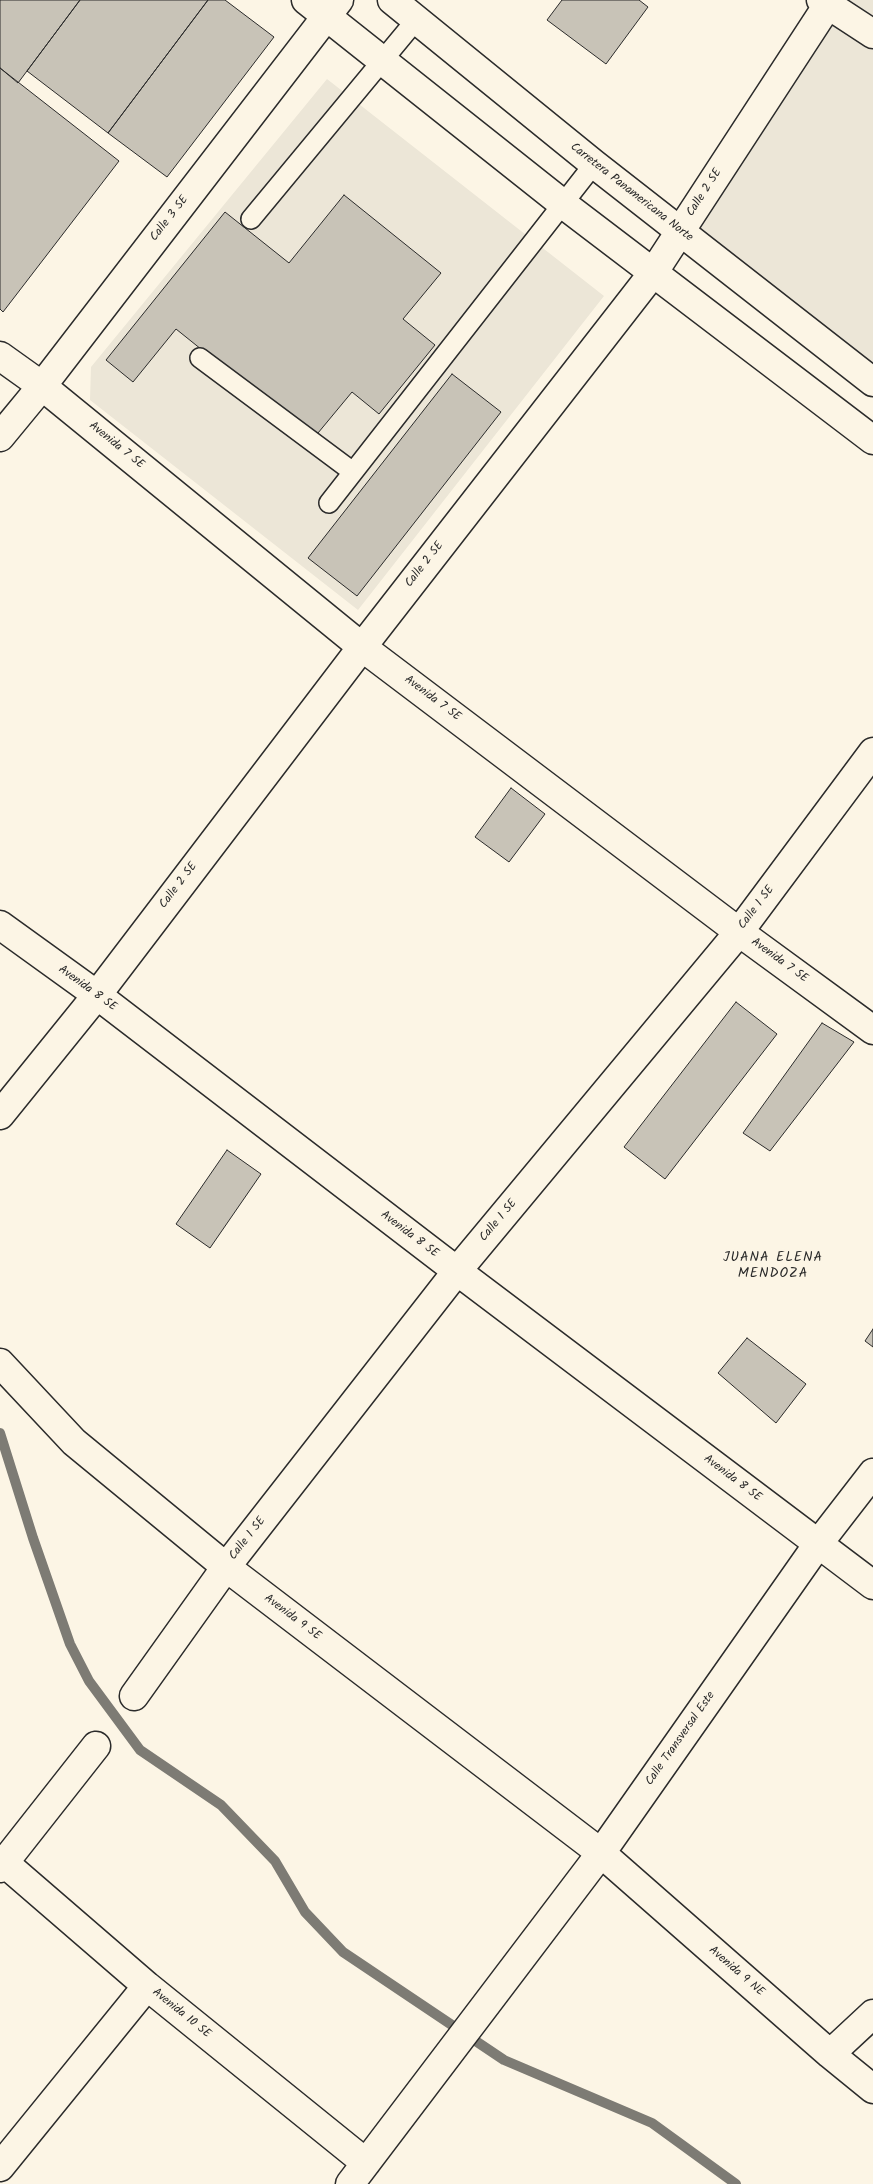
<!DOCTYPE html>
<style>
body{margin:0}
canvas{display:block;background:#fcf5e5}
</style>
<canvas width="873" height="2184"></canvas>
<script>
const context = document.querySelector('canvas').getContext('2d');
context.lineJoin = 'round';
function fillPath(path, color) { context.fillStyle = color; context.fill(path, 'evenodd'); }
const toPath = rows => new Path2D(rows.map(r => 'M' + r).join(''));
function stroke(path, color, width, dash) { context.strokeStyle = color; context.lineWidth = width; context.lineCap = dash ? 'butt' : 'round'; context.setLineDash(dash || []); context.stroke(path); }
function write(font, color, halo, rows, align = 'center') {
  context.font = font + ' Kalam,sans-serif'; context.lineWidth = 4.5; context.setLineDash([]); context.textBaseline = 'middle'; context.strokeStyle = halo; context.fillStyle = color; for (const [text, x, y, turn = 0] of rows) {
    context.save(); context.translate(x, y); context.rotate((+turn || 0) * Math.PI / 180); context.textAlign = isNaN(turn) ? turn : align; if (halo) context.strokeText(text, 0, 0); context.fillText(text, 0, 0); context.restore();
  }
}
const built = toPath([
 [828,0,873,0,873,384,680,232],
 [327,79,604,296,358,610,90,400,91,367]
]);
const stream = toPath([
 [0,1433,33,1538,70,1644,89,1681,140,1750,221,1805,275,1861,305,1912,343,1952,504,2060,652,2123,736,2184]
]);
const building = toPath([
 [0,0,80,0,18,83,0,68,0,0],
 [80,0,208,0,108,133,27,71,80,0],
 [208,0,225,0,274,37,167,177,108,133,208,0],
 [562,0,639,0,648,7,606,64,547,20,562,0],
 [0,68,119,161,3,312,0,309,0,68],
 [344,195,441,273,403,319,435,345,379,414,352,392,313,439,176,329,133,382,106,360,225,212,289,263,344,195],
 [452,374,501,412,357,596,308,558,452,374],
 [511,788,545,814,509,862,475,837,511,788],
 [736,1002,777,1034,665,1179,624,1147,736,1002],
 [822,1023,854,1042,770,1151,743,1133,822,1023],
 [227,1150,261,1174,210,1248,176,1224,227,1150],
 [873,1329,873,1347,865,1341,873,1329],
 [747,1338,806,1384,776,1423,718,1373,747,1338]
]);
const service = toPath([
 [251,219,416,20],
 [200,358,353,472],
 [329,503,594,164]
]);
const minor = toPath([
 [306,0,563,204,873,440],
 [821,0,873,34],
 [0,356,42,386,362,647,739,932,873,1030],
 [0,437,42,386,339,0],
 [0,925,97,995,457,1271,873,1585],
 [0,1115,97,995,362,647,653,273,831,0],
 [0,1363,74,1442,226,1567,601,1853,830,2054,873,2089],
 [134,1696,226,1567,457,1271,739,932,873,752],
 [0,1859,147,1986,366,2163],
 [0,1868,96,1746],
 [830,2054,873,2014],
 [0,2167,147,1986],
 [350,2184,601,1853,818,1544,873,1473]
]);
const trunk = toPath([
 [392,0,594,164,873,382]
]);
const streetNames = [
 ["Carretera Panamericana Norte",631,193,38],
 ["Calle 2 SE",705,193,-57],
 ["Calle 3 SE",170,219,-52],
 ["Avenida 7 SE",116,446,39],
 ["Calle 2 SE",425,565,-52],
 ["Avenida 7 SE",432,699,37],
 ["Calle 2 SE",179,886,-53],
 ["Calle 1 SE",757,908,-53],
 ["Avenida 7 SE",779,961,36],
 ["Avenida 8 SE",87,989,36],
 ["Calle 1 SE",499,1221,-50],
 ["Avenida 8 SE",409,1235,37],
 ["Avenida 8 SE",732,1479,37],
 ["Calle 1 SE",248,1539,-52],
 ["Avenida 9 SE",292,1618,37],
 ["Calle Transversal Este",681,1739,-55],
 ["Avenida 9 NE",736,1972,41],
 ["Avenida 10 SE",181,2014,39]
];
const neighbourhoodNames = [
 ["JUANA ELENA",773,1259],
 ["MENDOZA",773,1275]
];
fillPath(built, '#ece6d7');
stroke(stream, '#7d7b74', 10);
fillPath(building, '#c8c3b7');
stroke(building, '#2b2b2b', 1);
stroke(service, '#2b2b2b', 22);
stroke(minor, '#2b2b2b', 31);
stroke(trunk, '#2b2b2b', 31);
stroke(service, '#fcf5e5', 19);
stroke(minor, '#fcf5e5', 28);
stroke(trunk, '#fcf5e5', 28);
write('12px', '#2b2b2b', '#fcf5e5', streetNames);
context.letterSpacing = '1px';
write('14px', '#2b2b2b', '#fcf5e5', neighbourhoodNames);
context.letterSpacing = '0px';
</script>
